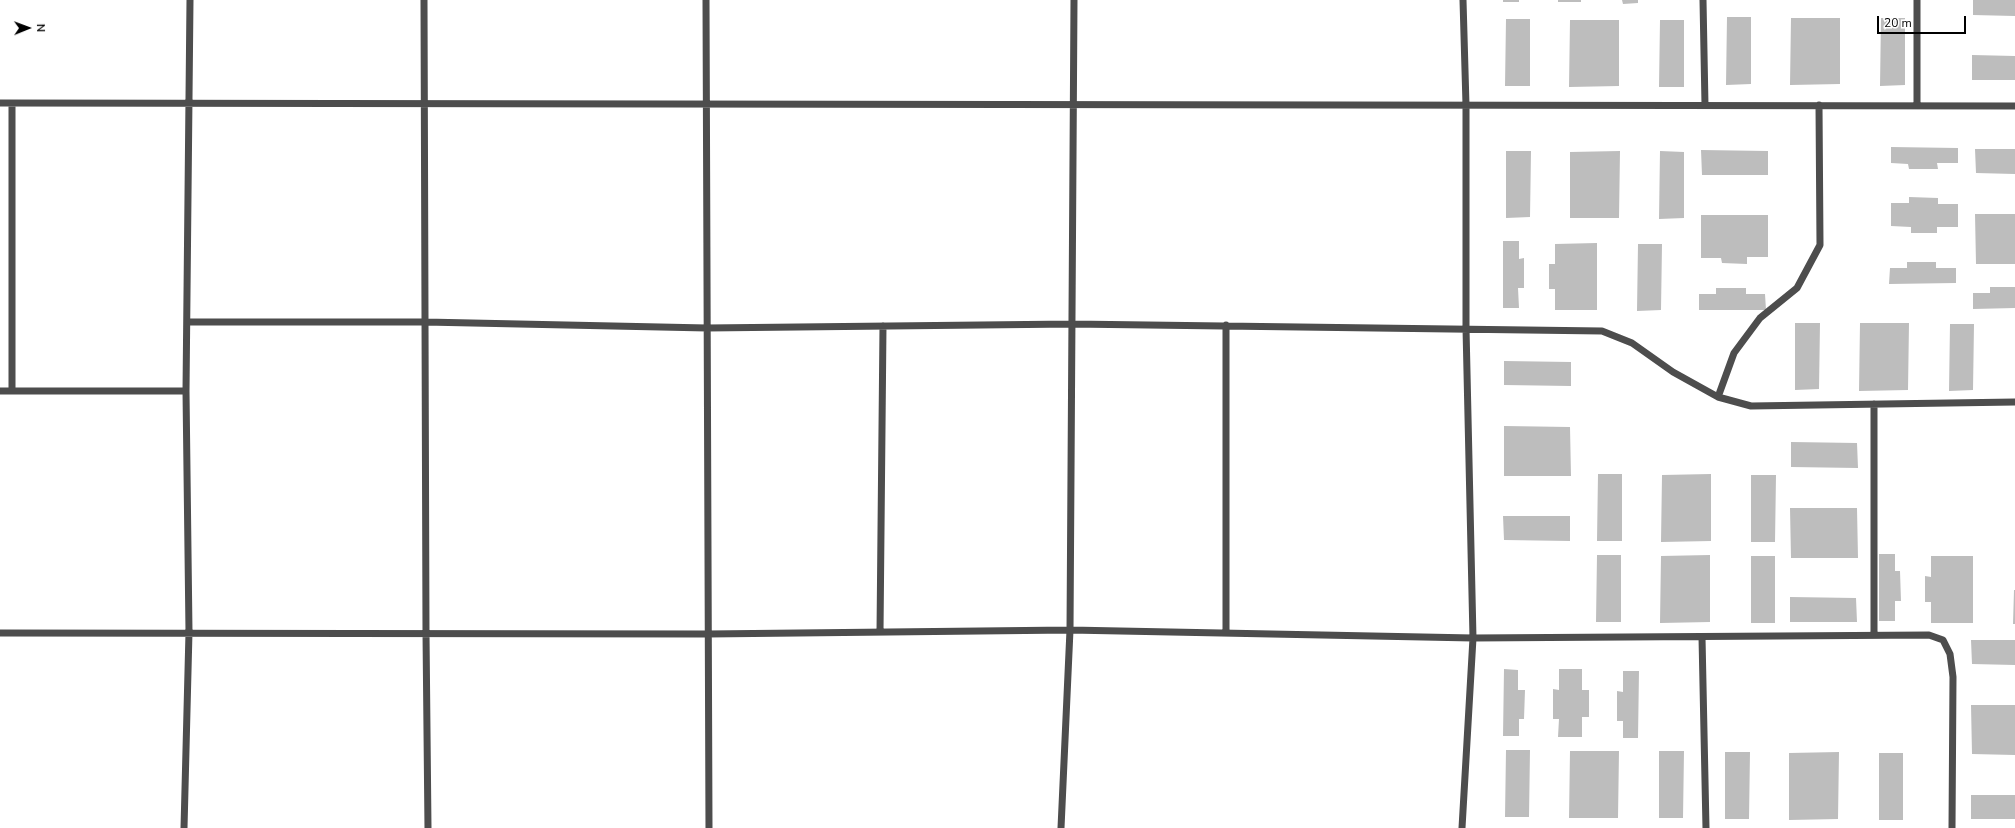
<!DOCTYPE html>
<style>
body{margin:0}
#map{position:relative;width:2015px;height:828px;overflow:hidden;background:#fff;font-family:"Nunito Sans",sans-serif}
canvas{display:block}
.north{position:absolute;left:8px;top:8px;width:40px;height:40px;-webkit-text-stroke:3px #fff;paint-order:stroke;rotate:89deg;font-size:11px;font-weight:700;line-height:16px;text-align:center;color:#000}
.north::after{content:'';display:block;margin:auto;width:14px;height:18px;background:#000;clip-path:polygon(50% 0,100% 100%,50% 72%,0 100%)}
.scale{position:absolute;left:1877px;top:16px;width:89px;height:18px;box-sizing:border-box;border:2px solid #000;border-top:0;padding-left:5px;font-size:12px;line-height:14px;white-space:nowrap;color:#000;-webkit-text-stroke:3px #fff;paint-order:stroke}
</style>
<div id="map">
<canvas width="2015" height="828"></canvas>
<div class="north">N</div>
<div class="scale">20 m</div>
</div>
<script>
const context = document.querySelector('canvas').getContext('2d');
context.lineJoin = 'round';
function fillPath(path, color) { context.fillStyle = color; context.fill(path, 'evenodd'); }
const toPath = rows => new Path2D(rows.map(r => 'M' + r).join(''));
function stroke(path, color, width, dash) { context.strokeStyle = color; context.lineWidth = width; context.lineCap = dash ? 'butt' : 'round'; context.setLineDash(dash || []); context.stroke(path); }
const building = toPath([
 [1503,0,1519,0,1519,2,1503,2],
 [1558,0,1581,0,1581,2,1558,2],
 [1622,0,1638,0,1638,3,1623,4],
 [1973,0,2015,0,2015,16,1973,15],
 [1727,17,1751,17,1751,84,1726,85],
 [1791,18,1840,18,1840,84,1790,85],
 [1881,18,1905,18,1905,85,1880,86],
 [1506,19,1530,19,1530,86,1505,86],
 [1570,20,1619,20,1619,86,1569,87],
 [1660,20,1684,20,1684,87,1659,87],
 [1972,55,2015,56,2015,80,1972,80],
 [1891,147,1958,148,1958,163,1937,163,1938,169,1909,169,1908,164,1891,163],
 [1975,149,2015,149,2015,174,1976,173],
 [1701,150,1768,151,1768,175,1702,175],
 [1506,151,1531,151,1530,217,1506,218],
 [1620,151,1619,218,1570,218,1570,152],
 [1660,151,1684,152,1684,218,1659,219],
 [1909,197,1938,198,1938,204,1958,204,1958,227,1937,227,1937,233,1911,233,1911,227,1891,226,1891,203,1909,203],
 [1975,214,2015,214,2015,264,1976,264],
 [1701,215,1768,215,1768,257,1747,257,1747,264,1722,263,1721,258,1701,258],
 [1503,241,1519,241,1519,259,1524,258,1524,288,1518,288,1519,308,1503,308],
 [1597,243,1597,310,1555,310,1555,289,1549,289,1549,264,1555,264,1555,244],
 [1638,244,1662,244,1661,310,1637,311],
 [1907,262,1936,262,1936,268,1956,268,1956,283,1889,284,1890,268,1907,268],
 [1990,287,2015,287,2015,308,1973,309,1973,293,1990,293],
 [1716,288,1746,288,1746,294,1765,294,1766,310,1699,310,1699,294,1716,294],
 [1795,323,1820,323,1819,389,1795,390],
 [1860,323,1909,323,1908,390,1859,391],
 [1950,324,1974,324,1973,390,1949,391],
 [1504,361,1571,362,1571,386,1504,385],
 [1504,426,1570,427,1571,476,1504,476],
 [1791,442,1857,443,1858,468,1791,467],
 [1598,474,1622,474,1622,541,1597,541],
 [1711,474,1711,541,1661,542,1662,475],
 [1751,475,1776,475,1775,542,1751,542],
 [1790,508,1857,508,1858,558,1791,558],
 [1503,516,1570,516,1570,541,1504,540],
 [1879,554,1895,554,1895,571,1900,571,1901,601,1895,601,1895,621,1879,621],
 [1597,555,1621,555,1621,622,1596,622],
 [1710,555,1710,622,1660,623,1661,556],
 [1751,556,1775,556,1775,623,1751,623],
 [1931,556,1973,556,1973,623,1931,623,1931,602,1925,602,1925,576,1931,577],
 [2014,590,2015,590,2015,624,2013,624],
 [1790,597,1856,598,1857,622,1790,622],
 [1971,640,2015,640,2015,665,1972,664],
 [1504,669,1518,670,1518,690,1525,690,1524,719,1519,719,1519,736,1503,736],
 [1559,669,1582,669,1582,690,1589,690,1589,717,1582,717,1582,737,1558,737,1559,719,1553,719,1553,689,1559,690],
 [1623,671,1639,671,1638,738,1623,738,1623,721,1617,721,1617,691,1623,692],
 [1971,705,2015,705,2015,755,1972,754],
 [1506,750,1530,750,1529,817,1505,817],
 [1570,751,1619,751,1618,818,1569,818],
 [1659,751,1684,751,1683,818,1659,818],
 [1725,752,1750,752,1749,819,1725,819],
 [1839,752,1838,819,1789,820,1789,753],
 [1879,753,1903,753,1903,820,1879,820],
 [1971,795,2015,795,2015,819,1971,819]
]);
const minor = toPath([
 [424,0,426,633,428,828],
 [706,0,709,828],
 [1703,0,1705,105],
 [1917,0,1917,105],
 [0,103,2015,106],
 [12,104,12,391],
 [188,322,425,322,707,328,1072,324,1602,331,1632,343,1673,372,1718,397,1751,406,2015,402],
 [0,391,186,391],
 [1718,397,1734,353,1760,318,1797,288,1820,245,1819,105],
 [1874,404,1874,635],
 [880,632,883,326],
 [0,633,708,634,1070,630,1473,638,1929,635,1943,640,1950,654,1953,677,1952,828],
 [1226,633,1226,325],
 [1702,637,1706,828],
 [184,828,189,632,186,391,190,0],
 [1061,828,1070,630,1074,0],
 [1462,828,1473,638,1466,328,1466,105,1463,0]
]);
fillPath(building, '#bdbdbd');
stroke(minor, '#4d4d4d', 7);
</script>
